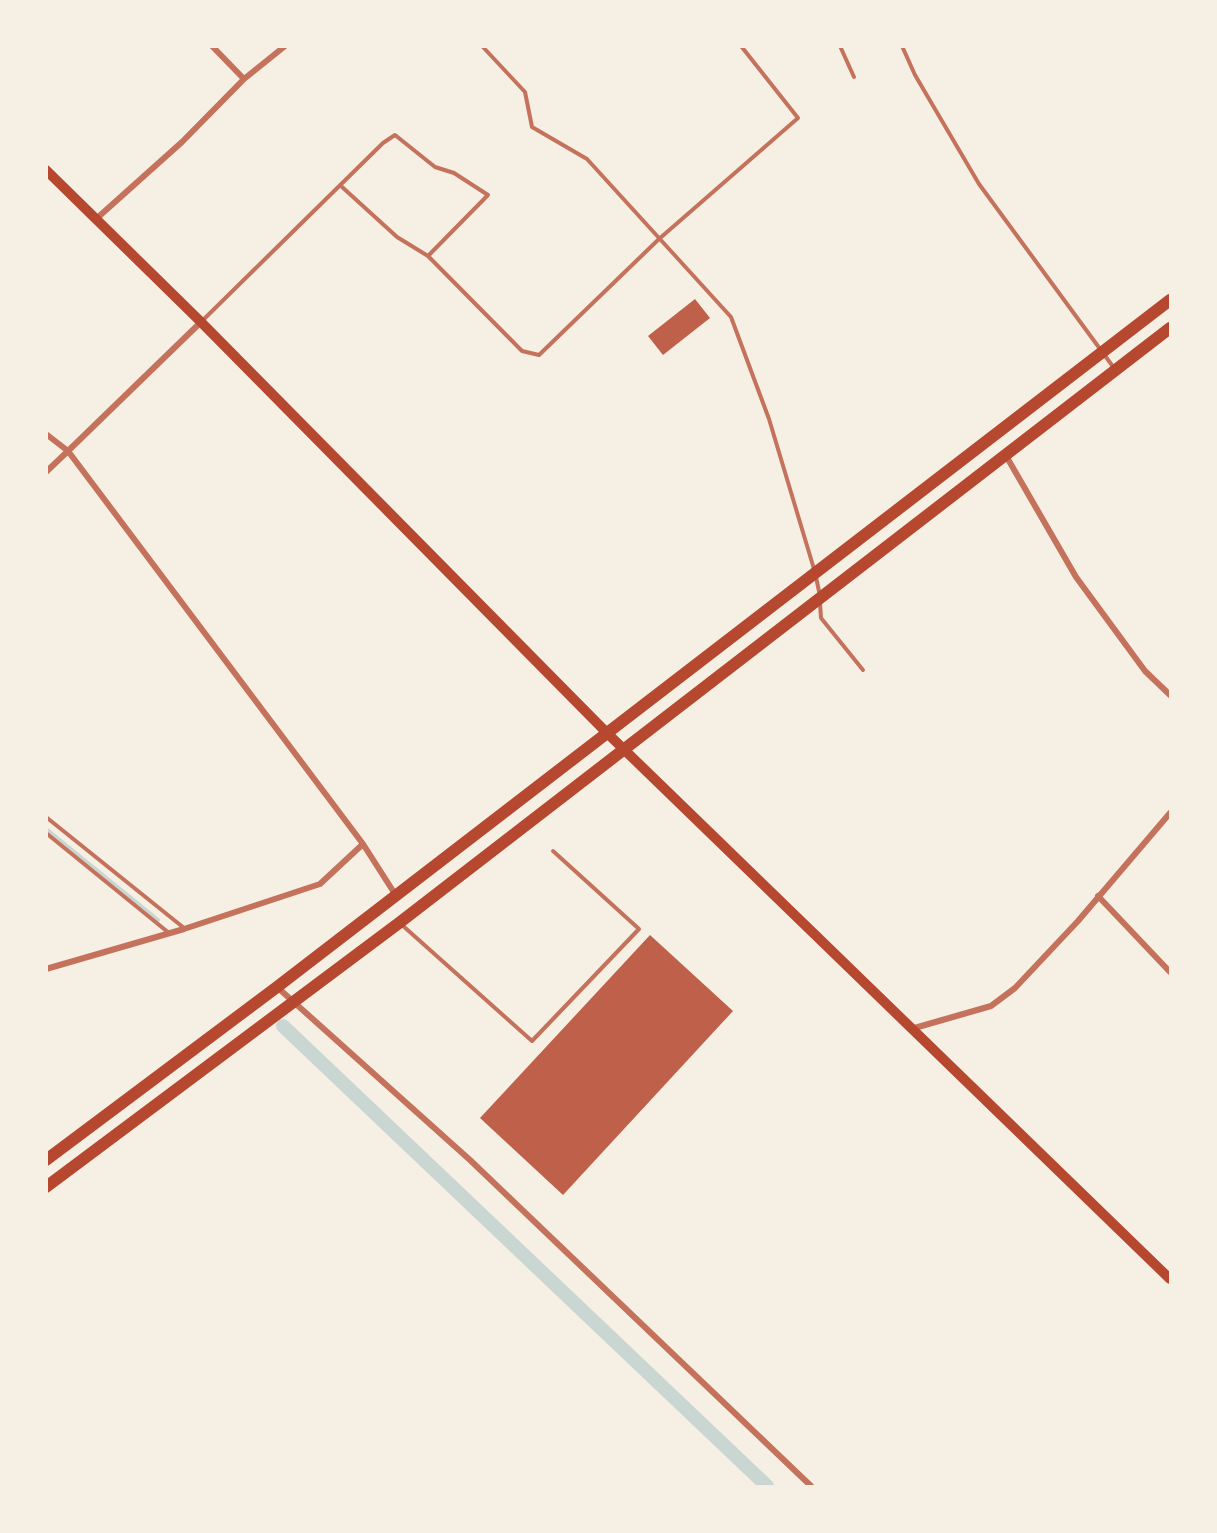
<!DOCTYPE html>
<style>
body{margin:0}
#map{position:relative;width:1217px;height:1533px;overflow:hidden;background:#f6efe4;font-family:Overpass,sans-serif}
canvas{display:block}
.frame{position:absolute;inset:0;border:48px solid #f6efe4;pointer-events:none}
</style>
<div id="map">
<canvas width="1217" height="1533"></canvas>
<div class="frame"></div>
</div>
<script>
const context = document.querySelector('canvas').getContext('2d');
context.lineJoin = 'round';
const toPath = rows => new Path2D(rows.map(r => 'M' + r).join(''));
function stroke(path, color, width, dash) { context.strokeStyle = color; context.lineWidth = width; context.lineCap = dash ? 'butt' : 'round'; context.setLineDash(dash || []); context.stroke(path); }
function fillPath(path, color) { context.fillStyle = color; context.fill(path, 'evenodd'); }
const stream = toPath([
 [46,829,158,920]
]);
const canal = toPath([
 [283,1026,767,1486]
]);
const building = toPath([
 [695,299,710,318,663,355,648,336],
 [650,935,733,1011,563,1195,480,1118]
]);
const service = toPath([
 [482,46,525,92,532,127,587,159,731,317,769,419,814,569],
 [840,46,854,77],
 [902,46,915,75,979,184,1114,368],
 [341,186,397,237,428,256,522,351,539,355,659,239,798,118,741,46],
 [202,321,383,143,395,135,435,167,454,173,488,195,428,256],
 [816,577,820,596],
 [820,603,821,618,863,670],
 [46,817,184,928],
 [46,833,169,933],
 [402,925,532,1041,639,929,553,851]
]);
const minor = toPath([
 [212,46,244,79],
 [96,219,182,142,244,79,285,46],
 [201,322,68,451,363,844,395,894],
 [46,434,68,451,46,472],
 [1005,454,1076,577,1145,671,1170,695],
 [1098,896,1170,972],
 [46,969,184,929,320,884,363,844],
 [277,987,470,1160,811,1486],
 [911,1029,991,1006,1015,988,1078,921,1170,813]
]);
const secondary = toPath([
 [46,170,201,322,606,732,1170,1279]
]);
const primary = toPath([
 [46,1160,277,987,1170,300],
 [46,1187,399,923,1170,328]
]);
stroke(stream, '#c9d6d2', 4);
stroke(canal, '#c9d6d2', 14);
fillPath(building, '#bf614a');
stroke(service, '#c5725c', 4);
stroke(minor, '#c5725c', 6);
stroke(secondary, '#b5482f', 10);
stroke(primary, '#b5482f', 12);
</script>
